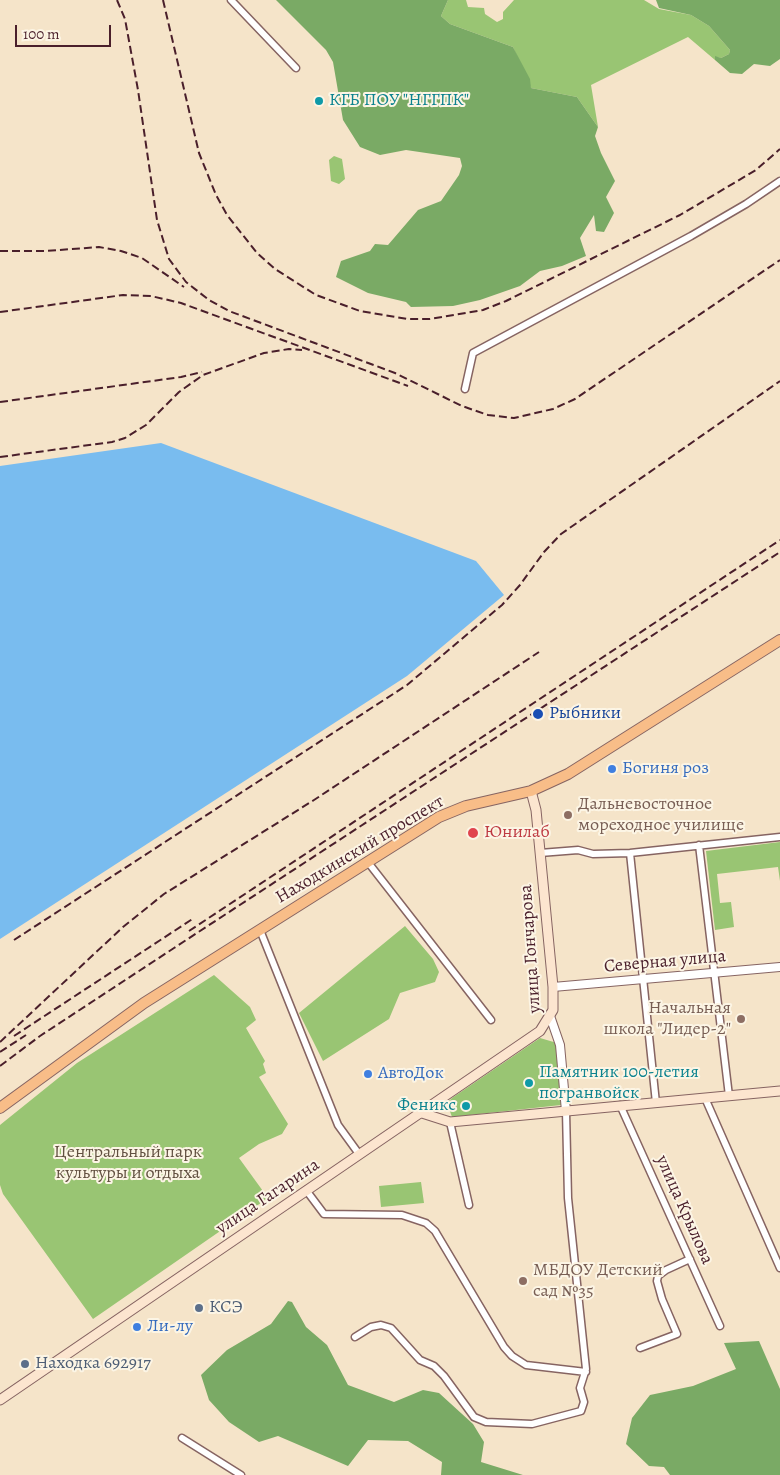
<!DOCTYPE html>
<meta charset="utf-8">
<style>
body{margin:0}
#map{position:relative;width:780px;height:1475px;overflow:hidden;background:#f5e4c9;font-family:Alegreya,serif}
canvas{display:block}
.scale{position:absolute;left:15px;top:25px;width:96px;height:22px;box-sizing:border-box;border:2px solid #4a1f2b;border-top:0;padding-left:6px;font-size:15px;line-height:18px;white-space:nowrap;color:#4a1f2b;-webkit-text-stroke:4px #fcf5e5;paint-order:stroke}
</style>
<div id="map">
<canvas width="780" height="1475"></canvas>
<div class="scale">100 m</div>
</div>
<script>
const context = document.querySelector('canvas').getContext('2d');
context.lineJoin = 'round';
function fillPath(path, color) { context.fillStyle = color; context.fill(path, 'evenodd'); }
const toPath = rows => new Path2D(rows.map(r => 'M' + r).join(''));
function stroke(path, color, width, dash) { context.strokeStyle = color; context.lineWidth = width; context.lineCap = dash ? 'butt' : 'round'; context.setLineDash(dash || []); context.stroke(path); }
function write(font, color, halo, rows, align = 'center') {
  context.font = font + ' Alegreya,serif'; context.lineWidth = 4; context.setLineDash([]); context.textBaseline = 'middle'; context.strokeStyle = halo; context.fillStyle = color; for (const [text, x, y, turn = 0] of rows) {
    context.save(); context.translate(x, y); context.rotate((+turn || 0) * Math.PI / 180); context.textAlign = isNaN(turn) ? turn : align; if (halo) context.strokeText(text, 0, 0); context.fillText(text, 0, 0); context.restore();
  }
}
const green = toPath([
 [448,0,466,0,468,7,484,8,485,14,497,22,503,19,503,12,514,0,644,0,659,9,691,15,709,26,730,50,729,54,721,58,715,57,715,60,688,37,591,85,598,127,577,97,531,88,513,47,450,24,441,16],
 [334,156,342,159,345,179,339,184,331,181,329,160],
 [780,842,780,881,778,867,717,874,720,903,731,902,734,927,715,930,706,851],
 [405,926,433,959,439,972,435,982,400,993,389,1019,323,1061,299,1013],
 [214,975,250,1007,256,1020,246,1028,265,1061,263,1064,266,1073,259,1077,288,1124,282,1134,259,1144,239,1158,268,1198,93,1319,3,1194,0,1185,0,1125,77,1063],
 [540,1038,557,1043,561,1105,452,1117,447,1103,452,1098],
 [421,1182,424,1203,381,1207,379,1186]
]);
const forest = toPath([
 [276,0,448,0,441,16,450,24,513,47,530,79,531,88,577,97,598,127,595,136,601,153,615,181,606,197,614,213,604,232,596,231,594,215,580,238,586,256,562,266,540,271,520,286,480,300,453,306,411,307,406,302,368,293,336,277,341,261,370,251,375,244,388,245,418,210,441,201,459,175,462,166,460,158,406,150,380,155,360,147,343,120,333,62,326,50],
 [656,0,780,0,780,59,770,66,754,64,742,74,730,73,715,60,715,56,721,58,729,54,730,50,709,26,691,15,659,8],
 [288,1301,292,1302,306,1327,327,1345,348,1385,394,1402,423,1390,439,1393,473,1424,484,1442,481,1462,523,1475,441,1475,442,1462,408,1441,368,1440,348,1466,278,1436,259,1442,229,1422,209,1400,201,1375,227,1350,271,1324],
 [759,1341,780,1389,780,1475,670,1475,664,1467,649,1466,626,1444,632,1418,650,1395,693,1386,736,1369,724,1343]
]);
const water = toPath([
 [161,443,476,561,504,595,407,676,0,939,0,466]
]);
const minor = toPath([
 [231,0,296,68],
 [465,389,473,353,691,236,746,204,780,181],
 [699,845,729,1096],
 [540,853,578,850,593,854,630,853,780,837],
 [630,853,656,1103],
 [367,861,491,1020],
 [260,930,338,1125,359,1154],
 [705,1098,780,1268],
 [620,1105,720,1326],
 [450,1122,469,1205],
 [306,1190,324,1214,402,1215,426,1223,435,1231,504,1347,512,1356,526,1365,586,1372],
 [355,1337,371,1327,381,1325,391,1328,420,1360,434,1366,444,1376,474,1417,486,1422,532,1424,581,1411,584,1402,580,1388,586,1369,568,1198,566,1111],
 [640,1348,677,1334,662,1299,657,1281,658,1276,666,1270,690,1259],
 [182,1438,241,1475]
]);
const tertiary = toPath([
 [553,987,780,967],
 [550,1016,560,1045,566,1111]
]);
const secondary = toPath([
 [422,1113,450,1122,780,1091],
 [0,1400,540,1031,553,1010,553,987,536,810,531,791]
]);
const primary = toPath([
 [0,1108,144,1003,439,817,466,806,531,791,568,774,780,640]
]);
const rail = toPath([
 [117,0,125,19,138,90,157,220,169,259,186,282,209,300,229,311,395,373,462,406,488,415,514,418,553,409,575,399,780,260],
 [163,0,199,153,216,195,227,215,257,253,275,269,316,295,360,311,407,319,430,319,483,310,506,301,680,215,756,170,780,149],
 [0,251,46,251,99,247,121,251,142,258,184,287],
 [0,312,123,295,151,296,181,303,408,386],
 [0,402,181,377,202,372],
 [0,457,112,442,125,438,146,425,179,392,203,375,264,353,289,349,302,350],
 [189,931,780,540],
 [14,940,407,685,502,605,520,585,544,552,561,534,780,381],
 [14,1036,194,918],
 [0,1042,123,927,164,894,314,800,539,652],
 [0,1052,26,1035],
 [0,1066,40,1036,174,948,780,552]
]);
const markers = [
 [319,101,5,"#0f9aa8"],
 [538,714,6,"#1a4fb4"],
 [612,769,5,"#3f7fe0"],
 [568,815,5,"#8d6e63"],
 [473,833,6,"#e0444e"],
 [741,1019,5,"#8d6e63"],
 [368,1074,5,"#3f7fe0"],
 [529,1083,5,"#0f9aa8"],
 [466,1106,5,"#0f9aa8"],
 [523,1281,5,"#8d6e63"],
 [199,1308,5,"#5c6f8a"],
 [137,1327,5,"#3f7fe0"],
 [25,1364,5,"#5c6f8a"]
];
const cultureNames = [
 ["КГБ ПОУ \"НГГПК\"",329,101],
 ["Памятник 100-летия",539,1073],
 ["погранвойск",539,1094],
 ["Феникс",456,1106,"right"]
];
const transitNames = [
 ["Рыбники",549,714]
];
const shopNames = [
 ["Богиня роз",622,769],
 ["АвтоДок",378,1074],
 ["Ли-лу",147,1327]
];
const educationNames = [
 ["Дальневосточное",578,805],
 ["мореходное училище",578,826],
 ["Начальная",731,1009,"right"],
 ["школа \"Лидер-2\"",731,1030,"right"],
 ["МБДОУ Детский",533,1271],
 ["сад №35",533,1292]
];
const healthNames = [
 ["Юнилаб",484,833]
];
const streetNames = [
 ["Находкинский проспект",360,850,-31],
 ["улица Гончарова",531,949,-94],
 ["Северная улица",665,962,-5],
 ["улица Гагарина",268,1197,-34],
 ["улица Крылова",684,1210,66]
];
const parkNames = [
 ["Центральный парк",128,1153],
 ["культуры и отдыха",128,1174]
];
const serviceNames = [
 ["КСЭ",209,1308],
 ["Находка 692917",35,1364]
];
fillPath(green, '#99c573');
fillPath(forest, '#7aaa65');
fillPath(water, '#79bcef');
stroke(minor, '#866462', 9);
stroke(tertiary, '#866462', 10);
stroke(secondary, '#866462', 11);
stroke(primary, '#866462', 12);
stroke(minor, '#fff', 6);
stroke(tertiary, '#fff', 8);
stroke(secondary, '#fce5cf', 9);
stroke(primary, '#f8bd88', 10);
stroke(rail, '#4a1f2b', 2, [8, 4]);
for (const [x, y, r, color] of markers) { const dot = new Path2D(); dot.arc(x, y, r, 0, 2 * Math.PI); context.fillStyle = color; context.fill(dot); stroke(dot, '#fcf5e5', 2); }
write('18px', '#0d838f', '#fcf5e5', cultureNames, 'left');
write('18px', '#164399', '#fcf5e5', transitNames, 'left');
write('18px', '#366cbe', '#fcf5e5', shopNames, 'left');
write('18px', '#785e54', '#fcf5e5', educationNames, 'left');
write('18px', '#be3a42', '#fcf5e5', healthNames, 'left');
write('18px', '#4a1f2b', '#fcf5e5', streetNames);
write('18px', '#625141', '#fcf5e5', parkNames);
write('18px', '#4e5e75', '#fcf5e5', serviceNames, 'left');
</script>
